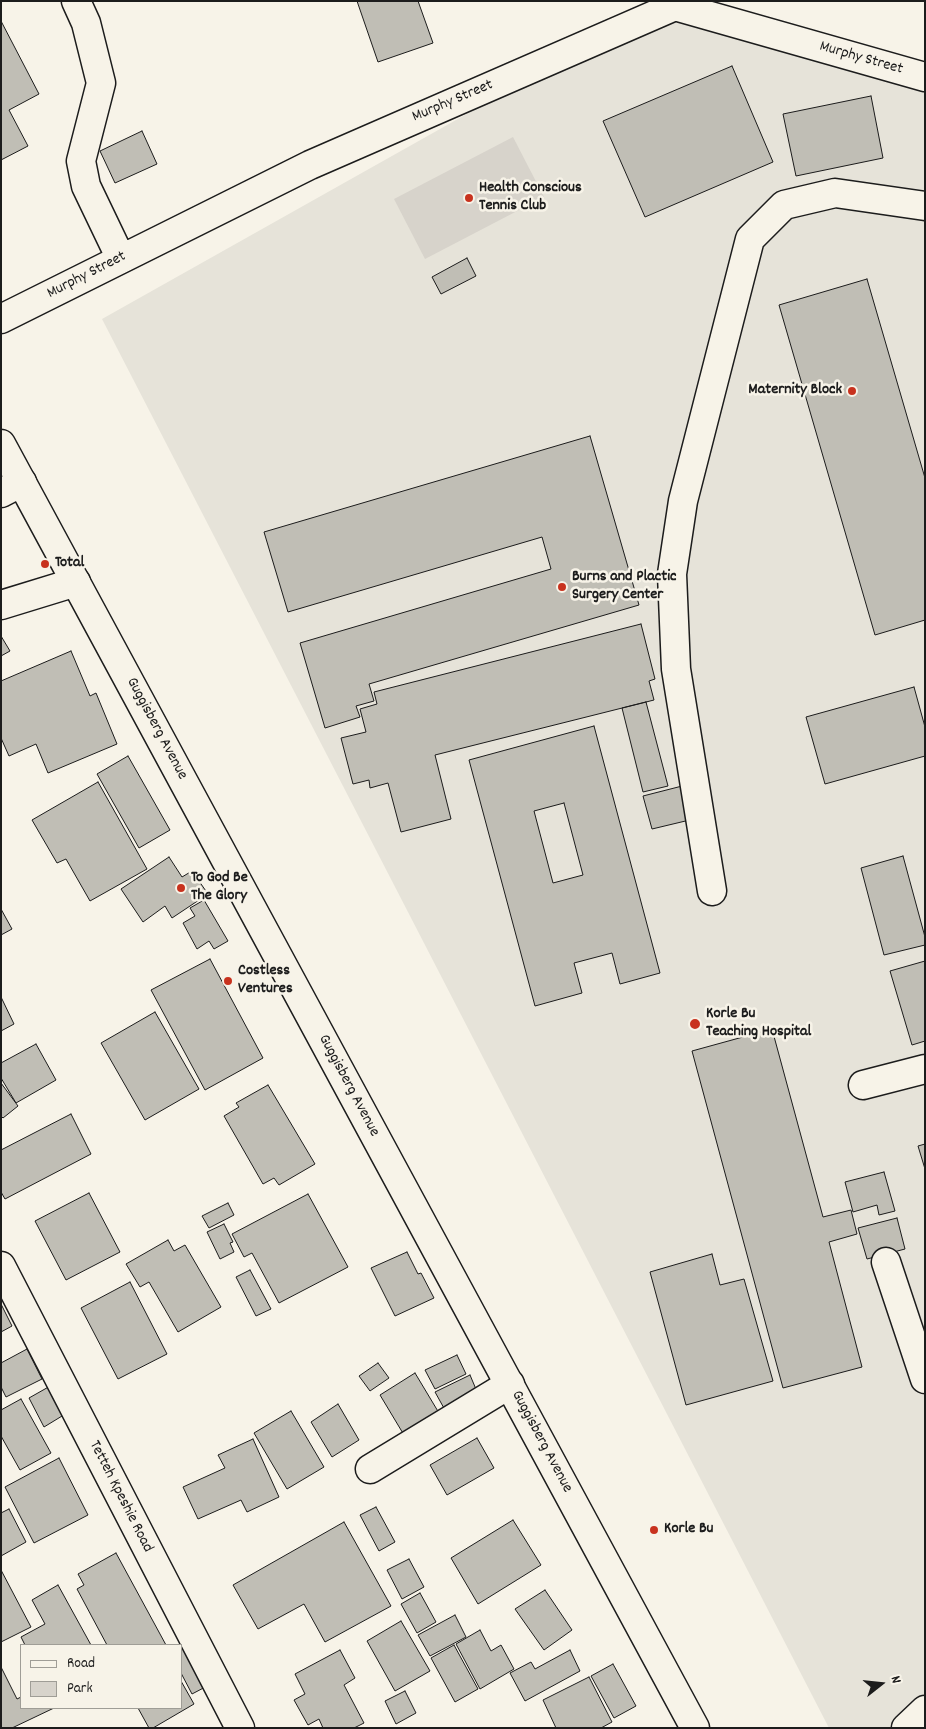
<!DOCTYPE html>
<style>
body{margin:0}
#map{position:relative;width:926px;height:1729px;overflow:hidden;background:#f7f3e8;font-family:Dekko,sans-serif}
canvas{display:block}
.frame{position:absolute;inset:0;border:2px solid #1c1c1c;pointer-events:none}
.legend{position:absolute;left:20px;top:1644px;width:162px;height:65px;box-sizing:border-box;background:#f7f3e8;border:1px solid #9f9d96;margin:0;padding:6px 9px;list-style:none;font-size:15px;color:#1c1c1c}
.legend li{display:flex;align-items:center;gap:10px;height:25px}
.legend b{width:25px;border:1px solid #9f9d96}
.north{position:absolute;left:856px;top:1659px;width:50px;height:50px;-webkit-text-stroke:4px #f7f3e8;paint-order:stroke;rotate:74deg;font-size:14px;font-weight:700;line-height:20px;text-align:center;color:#1c1c1c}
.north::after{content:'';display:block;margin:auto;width:18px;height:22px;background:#1c1c1c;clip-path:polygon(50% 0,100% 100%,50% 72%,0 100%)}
</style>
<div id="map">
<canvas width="926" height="1729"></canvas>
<div class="frame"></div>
<ul class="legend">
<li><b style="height:6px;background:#f7f3e8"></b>Road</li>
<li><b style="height:14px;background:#d7d3cb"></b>Park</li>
</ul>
<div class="north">N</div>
</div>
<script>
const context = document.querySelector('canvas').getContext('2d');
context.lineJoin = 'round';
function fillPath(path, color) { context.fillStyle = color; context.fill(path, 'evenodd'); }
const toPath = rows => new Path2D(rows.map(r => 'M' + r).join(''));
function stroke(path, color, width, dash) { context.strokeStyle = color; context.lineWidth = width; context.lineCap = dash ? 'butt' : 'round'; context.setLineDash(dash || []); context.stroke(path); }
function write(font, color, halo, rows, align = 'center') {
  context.font = font + ' Dekko,sans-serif'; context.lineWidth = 5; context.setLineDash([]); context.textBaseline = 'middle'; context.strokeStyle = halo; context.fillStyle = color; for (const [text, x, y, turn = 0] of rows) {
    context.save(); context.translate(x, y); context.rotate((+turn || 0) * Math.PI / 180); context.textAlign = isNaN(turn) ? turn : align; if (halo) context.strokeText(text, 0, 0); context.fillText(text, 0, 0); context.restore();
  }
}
const built = toPath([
 [732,10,925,73,925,1728,829,1728,102,319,625,25]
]);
const green = toPath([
 [513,137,544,197,425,259,394,199]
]);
const building = toPath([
 [357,1,418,1,433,43,378,62,357,1],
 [1,21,39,94,9,110,28,146,1,160,1,21],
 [732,66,773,162,645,217,603,121,732,66],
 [871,96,883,158,796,176,783,114,871,96],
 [142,131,157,164,115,183,100,151,142,131],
 [467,258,476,276,441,294,432,277,467,258],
 [867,279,925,478,925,620,875,635,779,305,867,279],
 [590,436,639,605,369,684,374,701,356,706,360,717,325,728,300,643,551,569,542,537,288,612,264,532,590,436],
 [641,624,655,679,649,681,654,700,435,755,451,819,401,832,388,783,370,788,369,780,353,784,341,738,366,732,360,709,377,704,374,692,641,624],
 [1,636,10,651,1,656,1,636],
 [71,651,90,696,96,693,117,744,48,773,36,744,9,756,1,738,1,681,71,651],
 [914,687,925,727,925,756,825,784,806,717,914,687],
 [646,702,668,786,643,792,622,708,646,702],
 [594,726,660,973,620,984,612,953,574,963,582,993,535,1006,469,760,594,726],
 [564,803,583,875,553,883,534,811,564,803],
 [128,756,170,830,139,848,97,774,128,756],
 [98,782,147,869,90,901,66,859,57,863,32,820,98,782],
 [690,784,698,818,652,829,643,796,690,784],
 [903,856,925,937,925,945,884,955,861,868,903,856],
 [169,857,182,877,192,871,208,894,172,918,165,906,143,922,121,889,169,857],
 [204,900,228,941,214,949,209,941,197,949,183,923,195,916,190,908,204,900],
 [1,909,12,929,1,935,1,909],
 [210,959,263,1058,205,1090,151,990,210,959],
 [925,961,925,1041,912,1045,890,971,925,961],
 [1,997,14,1024,1,1031,1,997],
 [155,1012,199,1089,145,1120,101,1043,155,1012],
 [772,1029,823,1217,851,1210,857,1234,829,1242,862,1367,783,1388,692,1051,772,1029],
 [36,1044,56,1080,16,1103,1,1078,1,1063,36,1044],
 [1,1083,18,1106,3,1118,1,1116,1,1083],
 [268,1085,315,1164,279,1185,274,1178,263,1184,224,1116,239,1107,236,1103,268,1085],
 [71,1114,91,1154,5,1199,1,1192,1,1150,71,1114],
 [925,1144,925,1169,918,1146,925,1144],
 [884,1172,895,1211,879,1215,877,1205,853,1212,845,1182,884,1172],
 [89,1193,120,1252,66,1280,35,1221,89,1193],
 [308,1194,348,1267,279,1303,252,1253,244,1257,232,1234,308,1194],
 [228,1203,234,1215,209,1228,202,1216,228,1203],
 [897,1218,905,1249,867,1259,858,1228,897,1218],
 [224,1224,233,1242,230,1243,234,1252,220,1259,207,1232,224,1224],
 [168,1240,174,1251,185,1245,221,1307,178,1332,149,1282,140,1287,126,1264,168,1240],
 [407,1252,418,1274,421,1273,434,1298,395,1316,371,1268,407,1252],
 [712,1254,720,1285,744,1279,773,1381,686,1405,650,1272,712,1254],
 [250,1270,271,1309,256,1316,236,1277,250,1270],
 [130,1282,167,1354,118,1379,81,1308,130,1282],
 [1,1304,12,1326,1,1332,1,1304],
 [27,1349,42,1379,6,1397,1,1387,1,1363,27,1349],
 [457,1355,466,1374,435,1389,425,1370,457,1355],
 [378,1363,389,1378,370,1391,359,1376,378,1363],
 [415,1373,442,1418,407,1440,380,1395,415,1373],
 [470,1375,478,1394,445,1410,435,1392,470,1375],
 [52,1385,67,1413,44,1427,29,1398,52,1385],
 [21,1399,51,1453,20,1470,1,1436,1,1410,21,1399],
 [338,1404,359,1440,332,1457,311,1422,338,1404],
 [291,1411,324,1467,287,1489,254,1433,291,1411],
 [477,1438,494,1468,447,1495,430,1465,477,1438],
 [253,1439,279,1497,247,1512,241,1500,198,1519,183,1487,225,1468,218,1455,253,1439],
 [59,1458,88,1515,34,1543,5,1487,59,1458],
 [376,1507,395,1542,379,1551,360,1515,376,1507],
 [9,1509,26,1542,1,1556,1,1513,9,1509],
 [513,1520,541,1565,478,1604,451,1558,513,1520],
 [344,1522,391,1606,325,1642,304,1604,258,1629,233,1585,344,1522],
 [116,1553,166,1645,107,1645,77,1589,84,1585,78,1574,116,1553],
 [409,1559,424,1587,402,1599,387,1570,409,1559],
 [1,1570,31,1627,1,1642,1,1570],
 [58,1585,91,1645,25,1645,21,1637,45,1624,32,1600,58,1585],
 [545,1590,572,1630,544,1650,515,1609,545,1590],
 [420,1593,436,1622,417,1633,401,1604,420,1593],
 [455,1615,466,1637,430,1656,418,1635,455,1615],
 [401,1621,430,1671,395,1691,367,1641,401,1621],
 [480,1630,491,1651,501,1645,514,1669,480,1689,456,1644,480,1630],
 [189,1641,211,1684,192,1694,181,1673,181,1645,189,1641],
 [454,1645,478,1689,455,1702,431,1658,454,1645],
 [340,1650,355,1678,344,1685,364,1723,354,1728,323,1728,319,1719,308,1725,294,1700,305,1694,295,1674,340,1650],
 [570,1650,580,1671,525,1701,510,1673,531,1662,535,1669,570,1650],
 [613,1664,636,1706,614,1718,591,1676,613,1664],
 [1,1667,17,1699,21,1697,21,1708,54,1708,12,1728,1,1728,1,1667],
 [589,1677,612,1722,601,1728,556,1728,543,1700,589,1677],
 [181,1681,194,1704,153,1728,149,1728,138,1708,181,1708,181,1681],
 [405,1691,416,1713,396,1724,385,1701,405,1691]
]);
const minor = toPath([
 [76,1,86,23,101,83,81,161,86,186,121,259],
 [1,319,310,165,675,6,925,77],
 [1,493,22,482],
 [1,605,76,582],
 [712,891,676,669,672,574,683,501,750,239,784,205,835,193,925,206],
 [863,1085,925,1069],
 [886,1262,925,1379],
 [1,1266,240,1728],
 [370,1469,510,1384],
 [906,1728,925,1710]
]);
const major = toPath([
 [1,444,695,1728]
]);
const markers = [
 [469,198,5,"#c8321e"],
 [852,391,5,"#c8321e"],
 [45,564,5,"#c8321e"],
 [562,587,5,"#c8321e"],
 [181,888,5,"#c8321e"],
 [228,981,5,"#c8321e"],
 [695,1024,6,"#c8321e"],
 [654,1530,5,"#c8321e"]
];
const streetNames = [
 ["Murphy Street",861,59,16],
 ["Murphy Street",453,102,-23],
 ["Murphy Street",87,276,-27],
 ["Guggisberg Avenue",156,729,62],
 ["Guggisberg Avenue",348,1086,62],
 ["Guggisberg Avenue",541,1442,62],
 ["Tetteh Kpeshie Road",120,1497,63]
];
const poiNames = [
 ["Health Conscious",479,189],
 ["Tennis Club",479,207],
 ["Maternity Block",842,391,"right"],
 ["Total",55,564],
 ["Burns and Plactic",572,578],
 ["Surgery Center",572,596],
 ["To God Be",191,879],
 ["The Glory",191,897],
 ["Costless",238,972],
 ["Ventures",238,990],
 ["Korle Bu",706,1015],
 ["Teaching Hospital",706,1033],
 ["Korle Bu",664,1530]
];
fillPath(built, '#e6e3d9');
fillPath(green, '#d7d3cb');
fillPath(building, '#c0beb5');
stroke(building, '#1c1c1c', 1);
stroke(minor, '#1c1c1c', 31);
stroke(major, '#1c1c1c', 31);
stroke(minor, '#f7f3e8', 28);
stroke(major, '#f7f3e8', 28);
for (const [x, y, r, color] of markers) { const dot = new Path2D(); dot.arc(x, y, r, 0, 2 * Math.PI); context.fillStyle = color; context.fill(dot); stroke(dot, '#f7f3e8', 2); }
write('16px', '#1c1c1c', '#f7f3e8', streetNames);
write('bold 16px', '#1c1c1c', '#f7f3e8', poiNames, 'left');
</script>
